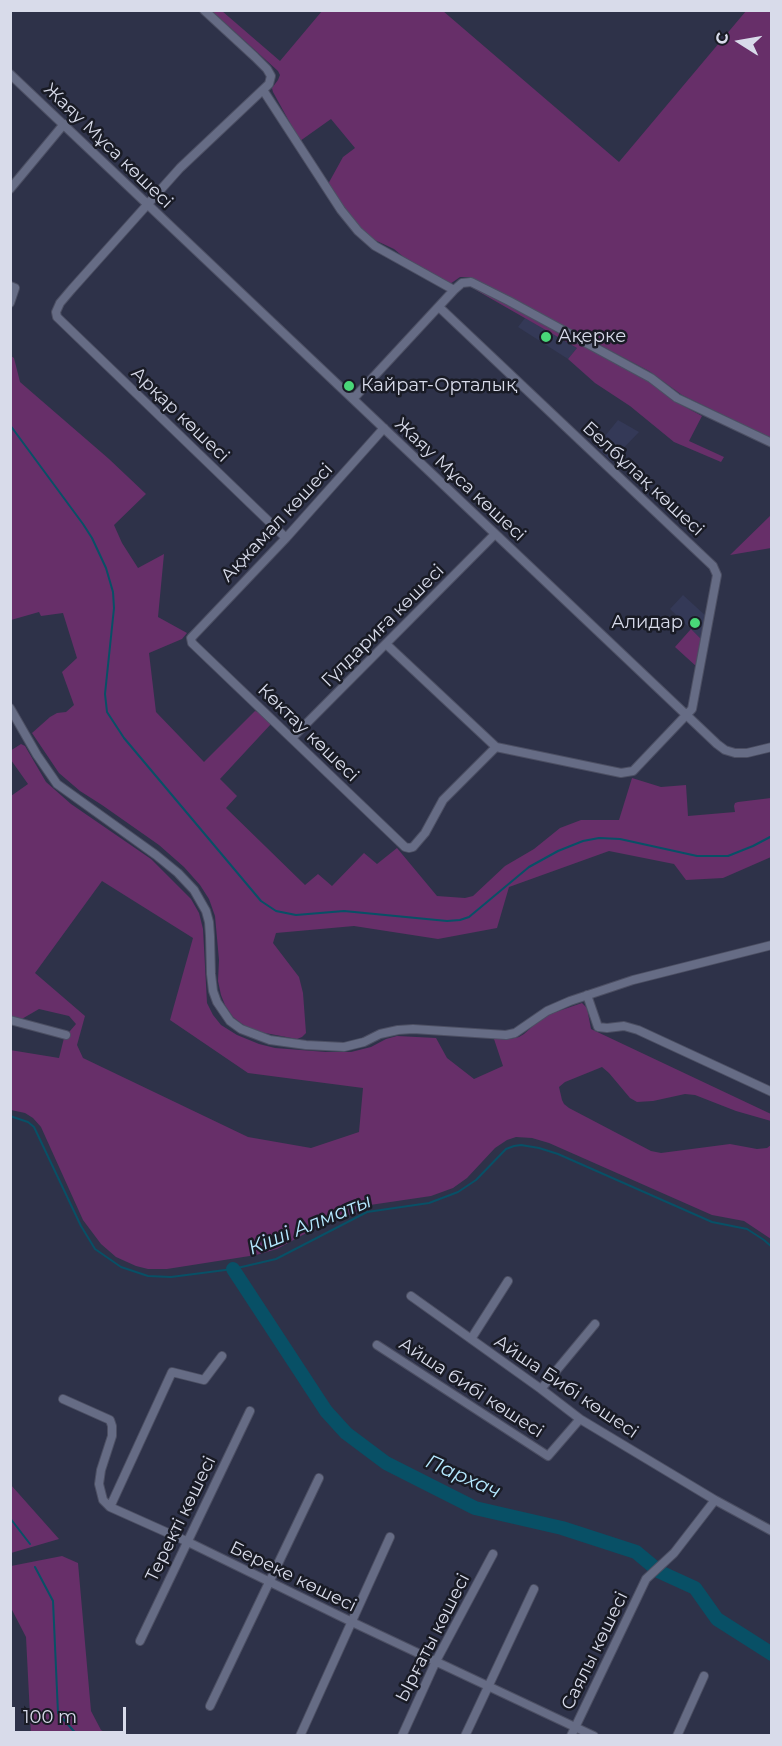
<!DOCTYPE html>
<meta charset="utf-8">
<style>
body{margin:0}
#map{position:relative;width:782px;height:1746px;overflow:hidden;background:#2e3249;font-family:Montserrat,sans-serif}
canvas{display:block}
.frame{position:absolute;inset:0;border:12px solid #d8dbea;pointer-events:none}
.north{position:absolute;left:710px;top:12px;width:60px;height:60px;-webkit-text-stroke:4px #191b25;paint-order:stroke;rotate:281deg;font-size:16px;font-weight:700;line-height:24px;text-align:center;color:#d8dbea}
.north::after{content:'';display:block;margin:auto;width:21px;height:27px;background:#d8dbea;clip-path:polygon(50% 0,100% 100%,50% 72%,0 100%)}
.scale{position:absolute;left:12px;top:1707px;width:114px;height:27px;box-sizing:border-box;border:3px solid #d8dbea;border-top:0;padding-left:8px;font-size:18px;line-height:21px;white-space:nowrap;color:#d8dbea;-webkit-text-stroke:4px #191b25;paint-order:stroke}
</style>
<div id="map">
<canvas width="782" height="1746"></canvas>
<div class="frame"></div>
<div class="north">С</div>
<div class="scale">100 m</div>
</div>
<script>
const context = document.querySelector('canvas').getContext('2d');
context.lineJoin = 'round';
function fillPath(path, color) { context.fillStyle = color; context.fill(path, 'evenodd'); }
const toPath = rows => new Path2D(rows.map(r => 'M' + r).join(''));
function stroke(path, color, width, dash) { context.strokeStyle = color; context.lineWidth = width; context.lineCap = dash ? 'butt' : 'round'; context.setLineDash(dash || []); context.stroke(path); }
function write(font, color, halo, rows, align = 'center') {
  context.font = font + ' Montserrat,sans-serif'; context.lineWidth = 5; context.setLineDash([]); context.textBaseline = 'middle'; context.strokeStyle = halo; context.fillStyle = color; for (const [text, x, y, turn = 0] of rows) {
    context.save(); context.translate(x, y); context.rotate((+turn || 0) * Math.PI / 180); context.textAlign = isNaN(turn) ? turn : align; if (halo) context.strokeText(text, 0, 0); context.fillText(text, 0, 0); context.restore();
  }
}
const built = toPath([
 [525,318,577,348,568,359,518,327],
 [618,420,639,432,611,461,596,447],
 [683,595,707,617,702,640,670,609]
]);
const green = toPath([
 [212,11,222,11,280,61,322,11,443,11,619,162,746,11,771,11,771,438,682,395,649,371,470,277,460,277,450,284,412,264,394,249,364,235,327,186,343,157,355,148,331,119,300,141,273,92,272,88,278,80,280,75,278,71],
 [476,290,485,292,655,384,672,400,702,416,689,441,724,457,721,462,674,442,630,406,595,383,568,359,577,348],
 [11,356,14,358,20,382,109,459,146,494,114,525,122,543,138,568,164,554,158,617,187,633,182,639,149,653,156,712,204,762,255,711,258,712,271,724,220,779,237,796,226,808,305,885,318,874,332,886,364,853,377,864,397,848,437,896,465,898,473,896,505,866,534,849,560,828,581,820,619,820,632,778,661,787,686,785,688,816,735,812,734,806,735,803,738,802,771,798,771,857,723,878,686,880,674,864,609,851,509,887,497,928,438,939,354,926,276,933,273,943,299,977,303,993,306,1033,302,1037,297,1039,260,1032,245,1026,233,1017,225,1005,221,995,218,981,219,960,215,916,209,899,200,885,184,867,159,845,102,805,80,791,59,773,32,733,50,717,57,713,66,712,74,705,62,672,77,658,63,613,41,616,39,612,11,620],
 [770,516,772,516,771,548,730,555],
 [691,629,702,640,697,667,675,647],
 [21,744,25,746,46,782,71,804,151,859,191,899,199,913,203,929,207,1003,213,1015,221,1025,237,1035,259,1044,275,1048,326,1052,351,1052,371,1047,386,1039,397,1036,436,1038,447,1058,474,1079,503,1066,494,1039,510,1039,519,1037,524,1034,544,1016,582,1003,587,1008,591,1029,771,1114,771,1121,736,1111,695,1095,685,1094,653,1101,637,1102,630,1098,609,1073,602,1067,565,1082,559,1087,562,1100,564,1104,569,1108,651,1151,661,1153,730,1144,757,1149,767,1148,771,1145,771,1239,744,1221,712,1215,549,1143,532,1138,516,1137,507,1140,495,1148,467,1178,453,1188,431,1196,370,1205,345,1217,332,1219,277,1249,256,1255,167,1269,148,1269,136,1266,116,1257,101,1244,83,1220,41,1127,33,1118,25,1113,11,1110,10,1050,59,1058,64,1038,76,1024,69,1016,39,1009,20,1020,11,1018,11,796,28,784,11,760,10,751],
 [102,881,193,938,170,1020,248,1073,363,1088,359,1132,311,1148,248,1137,83,1058,77,1045,85,1016,35,973],
 [10,1485,11,1485,59,1539,11,1553],
 [62,1556,78,1563,91,1711,101,1730,110,1735,31,1735,26,1637,11,1608,11,1566]
]);
const stream = toPath([
 [10,425,83,524,92,538,106,568,113,592,114,608,105,694,107,712,124,738,261,901,276,911,296,915,344,911,447,921,460,920,469,917,529,867,558,851,583,841,599,838,620,839,697,856,728,856,753,846,772,836],
 [10,1116,28,1122,34,1127,81,1226,95,1249,121,1267,148,1276,171,1277,233,1269,276,1259,367,1212,429,1203,458,1192,476,1180,506,1149,514,1146,521,1145,539,1148,558,1154,712,1222,747,1229,764,1240,772,1247],
 [10,1518,30,1544],
 [35,1567,53,1601,58,1713,78,1736]
]);
const river = toPath([
 [233,1269,326,1411,346,1433,386,1463,475,1508,562,1528,636,1552,660,1572,695,1588,717,1619,772,1654]
]);
const minor = toPath([
 [204,10,255,57,267,69,271,76,269,84,180,168,71,290,60,303,56,312,57,317,286,538],
 [10,74,717,744,725,750,735,753,747,753,772,747],
 [263,90,341,210,358,231,375,246,454,290],
 [10,189,64,124],
 [10,286,15,288,10,303],
 [439,307,713,566,717,575,692,709,633,771,621,773,496,747],
 [353,399,454,290,462,283,471,282,509,301,651,378,677,398,772,443],
 [384,428,286,538,191,638,192,643,405,847,409,848,413,847,425,833,443,800,496,747],
 [386,644,496,747],
 [10,708,37,755,57,784,156,855,178,873,194,890,206,911,209,922,210,936,211,974,213,991,217,1002,230,1021,241,1029,270,1040,306,1045,344,1047,364,1042,380,1034,398,1030,413,1029,506,1035,515,1033,547,1011,570,1001,633,980,772,945],
 [292,738,495,534],
 [587,995,598,1027,607,1028,624,1026,638,1030,772,1092],
 [10,1020,66,1035],
 [411,1296,541,1389,580,1419,715,1500,772,1531],
 [471,1339,508,1281],
 [377,1345,548,1456,580,1419],
 [541,1389,595,1324],
 [63,1399,110,1420,112,1426,112,1436,101,1470,99,1484,103,1500,110,1507,186,1541,352,1622,594,1736],
 [110,1507,172,1372,204,1380,222,1356],
 [140,1641,250,1411],
 [210,1706,319,1478],
 [300,1736,390,1537],
 [402,1736,436,1661,493,1554],
 [465,1736,534,1589],
 [571,1736,646,1579,674,1553,715,1500],
 [677,1736,704,1676]
]);
const markers = [
 [546,337,6,"#49d778"],
 [349,386,6,"#49d778"],
 [695,623,6,"#49d778"]
];
const streetNames = [
 ["Жаяу Мұса көшесі",108,146,44],
 ["Арқар көшесі",180,415,44],
 ["Белбұлақ көшесі",643,479,43],
 ["Жаяу Мұса көшесі",460,480,43],
 ["Ақжамал көшесі",277,523,-47],
 ["Гүлдариға көшесі",383,626,-45],
 ["Көктау көшесі",308,733,44],
 ["Айша Бибі көшесі",566,1387,34],
 ["Айша бибі көшесі",471,1388,33],
 ["Теректі көшесі",181,1519,-64],
 ["Береке көшесі",293,1577,26],
 ["Ырғаты көшесі",433,1638,-63],
 ["Саялы көшесі",595,1651,-64]
];
const poiNames = [
 ["Ақерке",558,337],
 ["Кайрат-Орталық",361,386],
 ["Алидар",683,623,"right"]
];
const waterNames = [
 ["Кіші Алматы",310,1225,-22],
 ["Пархач",463,1477,24]
];
fillPath(built, '#343957');
fillPath(green, '#672f69');
stroke(stream, '#085066', 2);
stroke(river, '#085066', 14);
stroke(minor, '#4c4f63', 10);
stroke(minor, '#666c85', 8);
for (const [x, y, r, color] of markers) { const dot = new Path2D(); dot.arc(x, y, r, 0, 2 * Math.PI); context.fillStyle = color; context.fill(dot); stroke(dot, '#191b25', 2); }
write('18px', '#d8dbea', '#191b25', streetNames);
write('18px', '#d8dbea', '#191b25', poiNames, 'left');
write('italic 20px', '#b5e9ff', '#191b25', waterNames);
</script>
